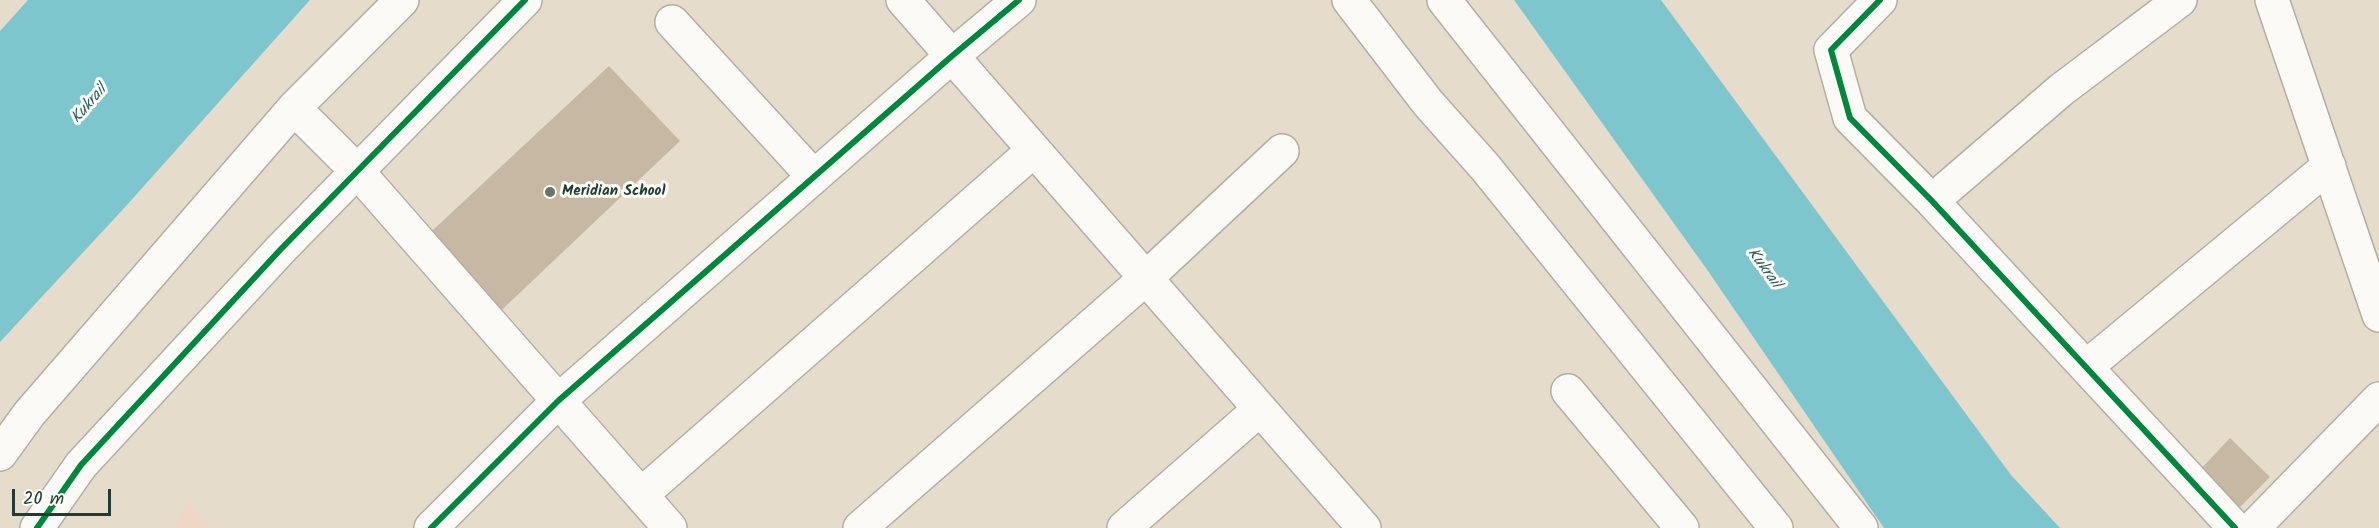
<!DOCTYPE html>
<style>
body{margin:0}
#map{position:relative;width:2379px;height:528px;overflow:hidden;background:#e6dccc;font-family:Kalam,sans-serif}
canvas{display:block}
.scale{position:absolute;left:12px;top:489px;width:99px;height:27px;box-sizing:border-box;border:3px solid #1f3d34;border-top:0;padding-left:8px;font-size:18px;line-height:21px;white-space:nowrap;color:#1f3d34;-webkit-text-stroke:4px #fdfcf7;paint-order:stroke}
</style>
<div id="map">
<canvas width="2379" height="528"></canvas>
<div class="scale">20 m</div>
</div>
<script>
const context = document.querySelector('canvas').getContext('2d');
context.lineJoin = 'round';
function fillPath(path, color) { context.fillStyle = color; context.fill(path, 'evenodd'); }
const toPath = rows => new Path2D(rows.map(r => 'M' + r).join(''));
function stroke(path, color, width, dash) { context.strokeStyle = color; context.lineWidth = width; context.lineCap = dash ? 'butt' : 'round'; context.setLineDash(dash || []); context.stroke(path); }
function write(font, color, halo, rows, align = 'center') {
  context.font = font + ' Kalam,sans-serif'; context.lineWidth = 6; context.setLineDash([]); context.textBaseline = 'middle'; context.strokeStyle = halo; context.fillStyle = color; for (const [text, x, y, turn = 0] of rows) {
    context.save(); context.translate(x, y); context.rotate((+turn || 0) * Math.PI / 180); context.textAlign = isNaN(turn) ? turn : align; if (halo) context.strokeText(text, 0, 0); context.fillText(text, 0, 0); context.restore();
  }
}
const built = toPath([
 [189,503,211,528,172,528]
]);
const water = toPath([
 [28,0,310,0,127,205,0,342,0,31],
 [1514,0,1661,0,2011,475,2060,528,1884,528,1708,271]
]);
const building = toPath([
 [609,66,680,141,489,322,419,243],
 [2230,438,2270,477,2236,511,2197,473]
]);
const minor = toPath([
 [903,0,1364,528],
 [1349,0,1428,103,1485,167,1776,528],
 [1444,0,1861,528],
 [1880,0,1831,50,1850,118,1932,201,2235,528],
 [2272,0,2379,315],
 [672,22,814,177],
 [294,108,357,171,670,528],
 [1932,201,2061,90,2180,0],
 [2086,367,2329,166],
 [1568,391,1682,528],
 [0,454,29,414,294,108,402,0],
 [641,495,1034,150],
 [37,528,81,465,281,249,525,0],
 [431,528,558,401,952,56,1019,0],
 [860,528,1146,278,1282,151],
 [1124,528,1260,409],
 [2253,528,2379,399]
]);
const cycleway = toPath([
 [1880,0,1831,50,1850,118,1932,201,2235,528],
 [37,528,81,465,281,249,525,0],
 [431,528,558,401,952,56,1019,0]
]);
const markers = [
 [550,192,6,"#657569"]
];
const poiNames = [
 ["Meridian School",562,192]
];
const waterNames = [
 ["Kukrail",90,105,-49],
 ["Kukrail",1763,269,54]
];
fillPath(built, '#efd6c7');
fillPath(water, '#7ec6cd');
fillPath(building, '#c7b8a4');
stroke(minor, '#b1aea3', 36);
stroke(minor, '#fbfaf7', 33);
stroke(cycleway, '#00873e', 6);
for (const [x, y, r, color] of markers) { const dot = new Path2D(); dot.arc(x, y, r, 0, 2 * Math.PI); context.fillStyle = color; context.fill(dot); stroke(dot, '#fdfcf7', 2); }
write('bold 15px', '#1f3d34', '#fdfcf7', poiNames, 'left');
write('italic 16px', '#2e6362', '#fdfcf7', waterNames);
</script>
